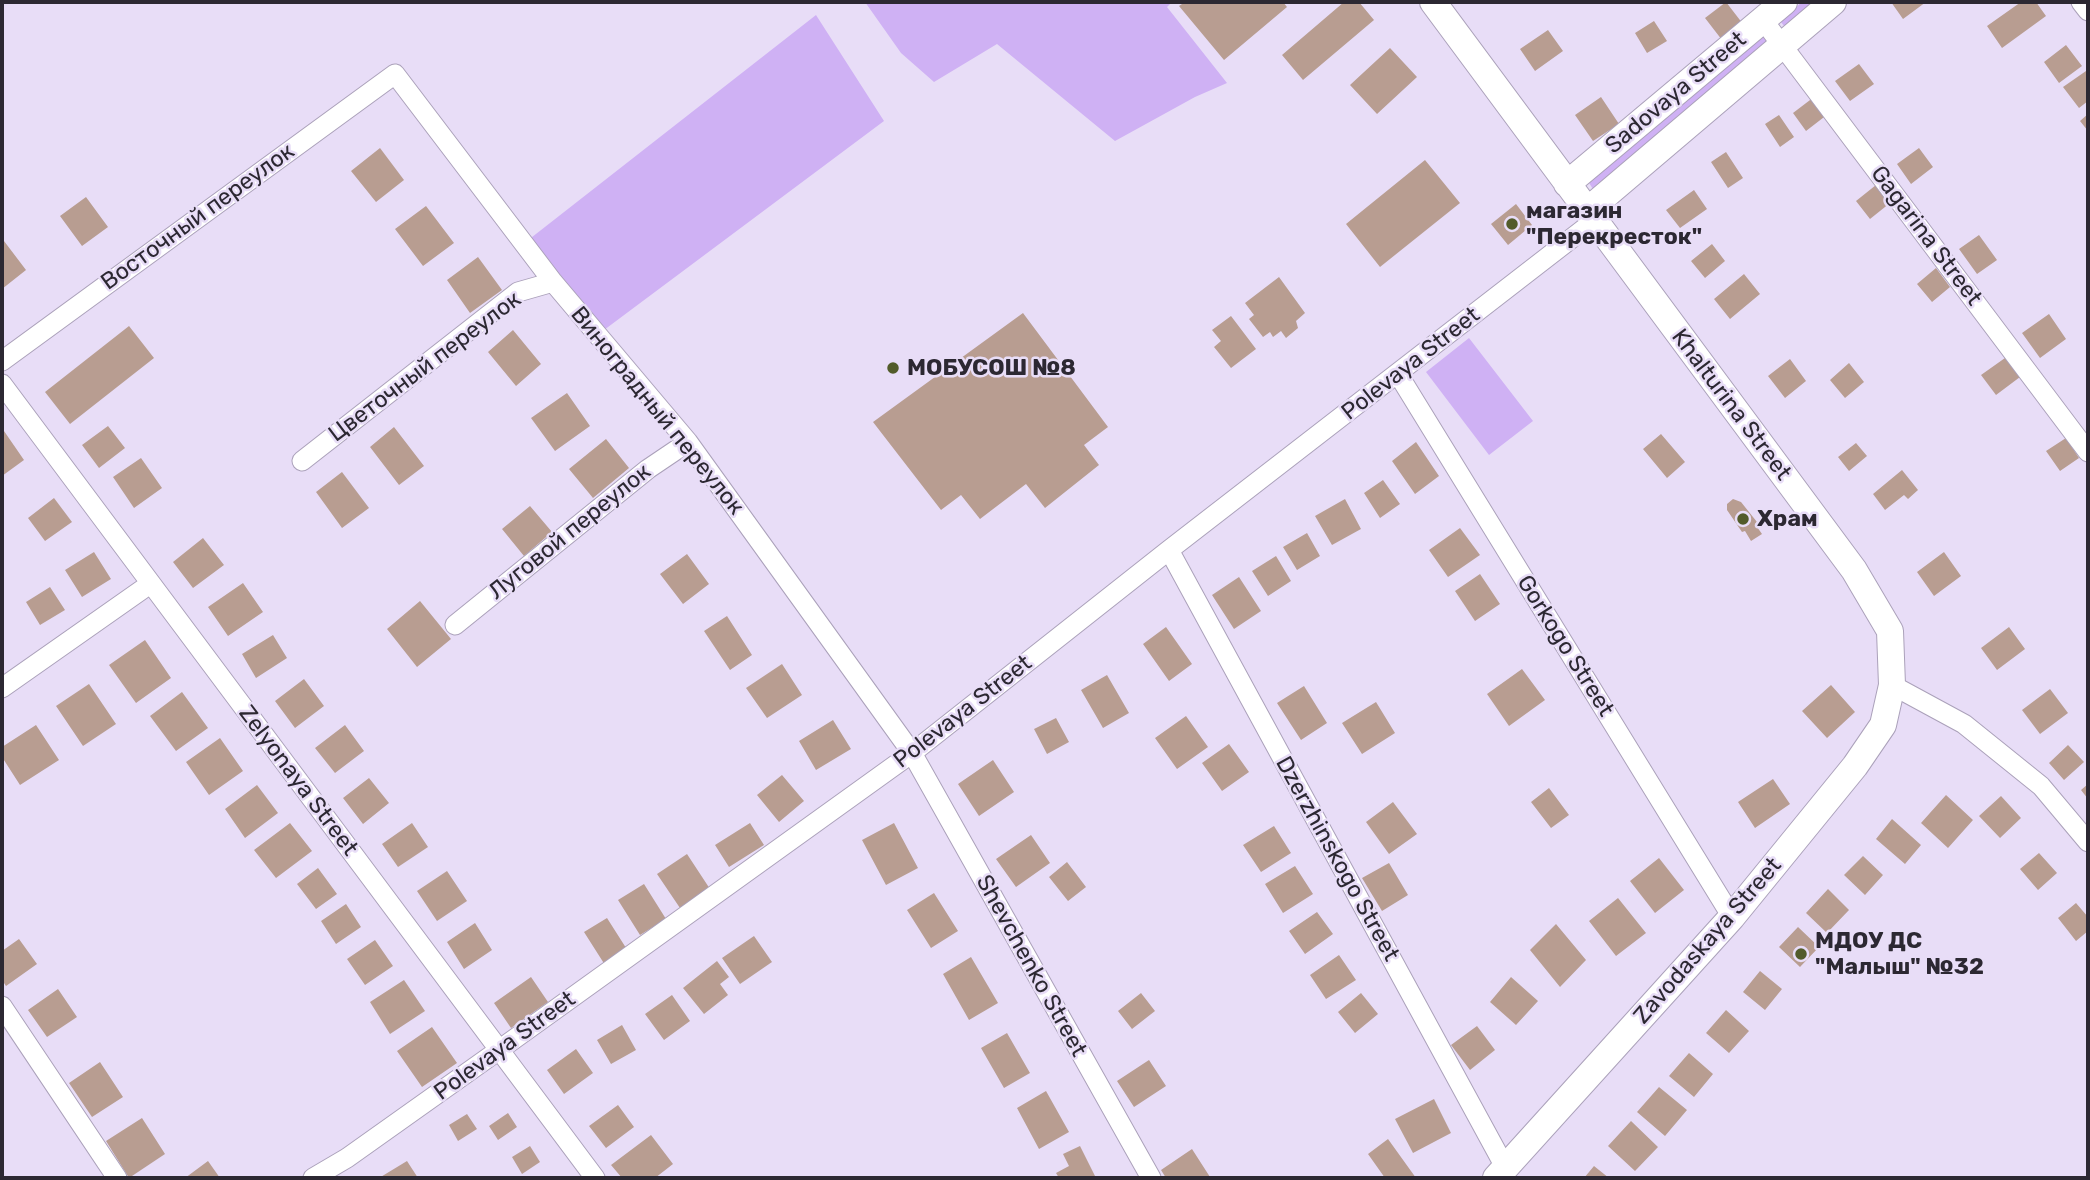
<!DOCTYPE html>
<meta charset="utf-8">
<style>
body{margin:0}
#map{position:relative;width:2090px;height:1180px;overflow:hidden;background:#e8ddf7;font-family:Rubik,sans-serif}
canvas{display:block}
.frame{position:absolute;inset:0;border:4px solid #2c2832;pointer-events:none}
</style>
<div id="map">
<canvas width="2090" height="1180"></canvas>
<div class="frame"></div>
</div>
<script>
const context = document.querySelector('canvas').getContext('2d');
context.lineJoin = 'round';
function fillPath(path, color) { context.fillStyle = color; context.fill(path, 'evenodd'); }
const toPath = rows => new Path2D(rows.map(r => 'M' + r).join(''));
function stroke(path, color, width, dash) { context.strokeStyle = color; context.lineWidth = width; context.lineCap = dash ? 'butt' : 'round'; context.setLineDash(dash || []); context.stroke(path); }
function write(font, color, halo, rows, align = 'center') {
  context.font = font + ' Rubik,sans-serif'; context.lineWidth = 5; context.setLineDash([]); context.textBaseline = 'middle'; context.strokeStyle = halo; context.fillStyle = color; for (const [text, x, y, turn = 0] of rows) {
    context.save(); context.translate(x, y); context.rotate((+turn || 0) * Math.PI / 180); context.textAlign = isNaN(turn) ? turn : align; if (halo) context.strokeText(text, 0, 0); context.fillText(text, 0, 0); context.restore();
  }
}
const green = toPath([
 [865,2,1172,2,1167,7,1227,83,1195,97,1115,141,997,44,934,82,901,53],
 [1802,2,1814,2,1785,27,1780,21],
 [816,15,884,121,600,333,527,241],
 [1762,34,1769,43,1594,191,1588,181],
 [1469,338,1533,421,1489,455,1426,372]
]);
const building = toPath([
 [1185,2,1283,2,1287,7,1224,60,1179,6],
 [1344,2,1359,2,1374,20,1303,80,1282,55],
 [1726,2,1743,24,1722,40,1705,18],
 [1891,2,1926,2,1903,19],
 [2021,2,2036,2,2046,16,2002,48,1987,26],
 [1654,21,1667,41,1647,53,1635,33],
 [1548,30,1563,51,1535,71,1520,49],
 [2066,45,2082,66,2059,83,2044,62],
 [1390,48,1417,77,1377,114,1350,85],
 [1859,64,1874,84,1850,101,1835,81],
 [2086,71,2088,74,2088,101,2079,108,2063,87],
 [1601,97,1619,124,1593,141,1575,115],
 [1814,97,1828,114,1806,131,1793,113],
 [2088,114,2088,131,2080,121],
 [1779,115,1794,137,1780,147,1765,124],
 [380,148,404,180,376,202,351,171],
 [1919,148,1933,167,1911,184,1897,164],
 [1726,152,1743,178,1728,188,1711,162],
 [1425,160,1460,203,1380,267,1346,224],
 [1876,185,1890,203,1870,219,1856,201],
 [1694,190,1707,209,1680,228,1666,210],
 [86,197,108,227,82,246,60,216],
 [1516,204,1532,225,1508,245,1491,224],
 [426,206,454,243,423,266,395,229],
 [1979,235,1997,260,1977,274,1959,249],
 [4,241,26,270,2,289,2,243],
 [1712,244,1725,261,1705,278,1691,261],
 [478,257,502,290,470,313,447,280],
 [1936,268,1950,287,1932,302,1917,284],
 [1744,274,1760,294,1730,319,1714,299],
 [1279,277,1305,313,1296,321,1298,328,1286,338,1281,331,1273,337,1270,332,1263,337,1249,319,1254,315,1245,303],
 [1023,313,1108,427,1084,445,1099,465,1045,508,1026,484,980,519,961,495,941,510,873,422],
 [2049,314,2066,339,2040,358,2022,333],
 [1231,316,1256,349,1231,368,1214,347,1221,341,1212,330],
 [129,326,154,358,70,424,45,392],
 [513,330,541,364,516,386,488,352],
 [2005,358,2020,377,1996,395,1981,375],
 [1790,359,1806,381,1785,398,1768,376],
 [1849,363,1864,382,1845,398,1830,380],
 [567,393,590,426,555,451,531,418],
 [108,426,125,448,99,468,82,445],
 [394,427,424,466,399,485,370,447],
 [4,431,24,460,2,476,2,432],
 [1661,434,1685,462,1667,478,1643,449],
 [2066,438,2079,458,2060,471,2046,451],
 [606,439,629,468,593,498,569,469],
 [1416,442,1439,476,1415,494,1392,461],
 [1856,443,1867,456,1849,471,1838,457],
 [141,458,162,488,134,508,113,477],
 [1902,470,1918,490,1908,499,1904,495,1885,510,1873,494],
 [342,472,369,508,342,528,316,492],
 [1383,480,1400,504,1380,518,1364,493],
 [54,498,72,522,45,541,28,518],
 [1345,499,1361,529,1332,545,1315,516],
 [1733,499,1741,502,1757,522,1755,524,1762,534,1751,541,1745,531,1742,532,1727,510,1727,504],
 [530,506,552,532,524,556,502,529],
 [1460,528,1480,555,1448,577,1429,550],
 [1307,533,1320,556,1297,570,1283,547],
 [203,538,224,565,193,588,173,562],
 [94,552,111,579,82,597,65,570],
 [1944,552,1961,576,1934,596,1917,572],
 [687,554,709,584,683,604,660,574],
 [1276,556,1291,581,1268,596,1252,571],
 [1480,574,1500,604,1475,621,1455,591],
 [1239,577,1261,611,1234,629,1212,595],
 [243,583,263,612,228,636,208,607],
 [50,587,65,610,40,625,26,602],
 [420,601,451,639,417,667,387,629],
 [727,616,752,655,730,670,704,631],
 [1166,627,1192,664,1169,681,1143,644],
 [2009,627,2025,649,1997,670,1981,648],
 [273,635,287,658,256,678,242,654],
 [145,640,171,678,136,703,109,665],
 [782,664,802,695,767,718,746,688],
 [1522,669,1545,700,1509,726,1487,694],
 [1107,675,1129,713,1103,728,1081,690],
 [304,679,324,706,295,728,275,701],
 [89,684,116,724,83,746,56,706],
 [1831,685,1855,712,1827,738,1802,711],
 [1304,686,1327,723,1301,740,1277,703],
 [2050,689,2068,713,2040,734,2022,710],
 [182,692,208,728,176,751,150,716],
 [1376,702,1395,733,1362,754,1342,723],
 [1186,716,1208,747,1177,769,1155,738],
 [1056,718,1069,742,1047,754,1034,729],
 [833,720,851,749,816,770,799,741],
 [36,725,59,760,20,785,2,757,2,747],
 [345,725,364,751,335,773,315,748],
 [220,738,243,771,209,795,186,762],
 [1229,744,1249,772,1222,791,1202,763],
 [2068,745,2084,762,2064,780,2049,763],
 [993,760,1014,792,979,816,958,784],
 [782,775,804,801,779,822,757,795],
 [369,778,389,803,363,824,343,798],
 [1773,779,1790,804,1755,828,1738,802],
 [2088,784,2088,799,2081,790],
 [257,785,278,813,245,838,225,809],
 [1549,788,1569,815,1551,828,1531,802],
 [1946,795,1973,820,1948,848,1921,823],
 [2001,796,2021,818,2000,838,1979,816],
 [1393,802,1417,834,1389,854,1366,822],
 [1892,819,1921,845,1905,864,1876,839],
 [290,823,312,851,276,878,254,850],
 [412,823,428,847,398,867,382,844],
 [750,823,764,845,729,867,715,845],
 [894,823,918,868,886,885,862,840],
 [1274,826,1291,853,1261,872,1243,845],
 [1031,835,1050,863,1016,887,996,859],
 [2039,853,2057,873,2038,890,2020,869],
 [687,854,710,889,680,908,657,874],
 [1863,856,1883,875,1865,895,1844,875],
 [1659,858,1684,890,1655,913,1630,881],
 [1067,862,1086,887,1068,901,1049,877],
 [1389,863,1408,895,1382,911,1362,878],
 [1295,866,1313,894,1283,913,1265,884],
 [318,868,337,894,316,909,297,884],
 [447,871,467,901,437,921,417,891],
 [644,884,666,919,640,935,618,900],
 [1828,889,1849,910,1827,933,1806,913],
 [934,893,958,931,931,948,907,910],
 [1618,898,1646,933,1616,956,1589,921],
 [2076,903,2088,917,2088,931,2076,941,2058,918],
 [346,904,361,927,336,944,321,921],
 [1317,912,1333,934,1305,954,1289,931],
 [607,918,628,951,605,965,584,932],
 [475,923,492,950,464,969,447,942],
 [1556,924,1586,960,1560,987,1530,950],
 [1798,927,1819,947,1800,967,1779,947],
 [754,936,772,962,740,984,722,958],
 [19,939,37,964,6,986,2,980,2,951],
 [375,940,393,966,365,985,347,959],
 [1339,955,1356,980,1326,999,1310,975],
 [971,957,998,1003,969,1020,943,974],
 [717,961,729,977,720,984,728,995,704,1014,683,988],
 [1760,971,1782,989,1765,1010,1743,992],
 [531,977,548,1002,511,1028,494,1003],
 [1511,977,1538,1001,1516,1025,1490,1002],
 [404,980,425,1011,390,1034,370,1002],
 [58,989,77,1017,47,1037,28,1010],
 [1141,993,1155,1011,1132,1029,1118,1011],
 [1361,993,1378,1014,1355,1033,1338,1012],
 [672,995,690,1021,664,1040,645,1014],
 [1726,1010,1749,1031,1729,1053,1706,1033],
 [622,1025,636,1050,611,1064,597,1040],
 [1477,1026,1495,1050,1470,1070,1451,1045],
 [432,1027,457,1063,422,1087,397,1051],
 [1007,1033,1030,1073,1004,1088,981,1048],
 [576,1049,593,1073,564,1094,547,1070],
 [1689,1053,1713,1074,1694,1097,1669,1076],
 [1149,1060,1166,1086,1134,1107,1117,1081],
 [100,1062,123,1097,92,1117,69,1083],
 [1659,1087,1687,1110,1665,1136,1637,1112],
 [1046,1091,1069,1132,1039,1149,1017,1108],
 [1434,1099,1451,1133,1413,1153,1395,1119],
 [618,1105,634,1127,606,1148,589,1126],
 [508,1113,517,1127,498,1140,489,1126],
 [467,1114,477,1129,458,1141,449,1125],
 [142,1118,165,1154,129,1178,106,1141],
 [1631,1121,1658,1147,1635,1171,1608,1146],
 [651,1135,673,1164,655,1178,622,1178,611,1165],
 [1388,1139,1416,1178,1385,1178,1368,1154],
 [530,1146,540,1162,522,1174,512,1157],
 [1080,1146,1096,1178,1059,1178,1056,1173,1069,1166,1063,1154],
 [1192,1149,1210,1177,1166,1178,1161,1170],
 [208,1161,220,1178,185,1178],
 [407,1161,418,1178,379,1178],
 [1594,1166,1609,1178,1584,1178]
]);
const street = toPath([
 [2081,2,2088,11],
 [1763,20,2088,452],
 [2,361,395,74,553,282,688,442,912,753,1151,1178],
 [1398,374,1732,917],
 [2,384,595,1178],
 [302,461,518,292,553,282],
 [1169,550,1505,1167],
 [455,625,648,469,688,442],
 [1892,685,1964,724,2041,786,2088,842],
 [2,688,150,584],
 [2,1006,117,1178],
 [313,1178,347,1158,499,1050,912,753,1169,550,1594,221]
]);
const secondary = toPath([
 [1433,2,1854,570,1890,631,1892,685,1883,725,1855,766,1732,917,1496,1178],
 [1567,184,1784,2],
 [1587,211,1833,2]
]);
const markers = [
 [1512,224,7,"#525b2a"],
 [893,368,7,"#525b2a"],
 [1743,519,7,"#525b2a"],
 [1801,954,7,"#525b2a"]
];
const streetNames = [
 ["Sadovaya Street",1676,93,-40],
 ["Восточный переулок",198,217,-36],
 ["Gagarina Street",1926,236,53],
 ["Polevaya Street",1411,364,-38],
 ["Цветочный переулок",425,367,-37],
 ["Khalturina Street",1731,405,53],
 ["Виноградный переулок",657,411,51],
 ["Луговой переулок",570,532,-39],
 ["Gorkogo Street",1565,646,58],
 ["Polevaya Street",963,712,-38],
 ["Zelyonaya Street",298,781,53],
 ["Dzerzhinskogo Street",1337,859,61],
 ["Zavodaskaya Street",1708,941,-49],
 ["Shevchenko Street",1031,966,61],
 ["Polevaya Street",505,1046,-36]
];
const poiNames = [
 ["магазин",1526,211],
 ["\"Перекресток\"",1526,237],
 ["МОБУСОШ №8",907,368],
 ["Храм",1757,519],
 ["МДОУ ДС",1815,941],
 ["\"Малыш\" №32",1815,967]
];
fillPath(green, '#cfb1f4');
fillPath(building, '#b89d91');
stroke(street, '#aba1ba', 21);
stroke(secondary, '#aba1ba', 28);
stroke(street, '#fff', 19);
stroke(secondary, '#fff', 26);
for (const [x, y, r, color] of markers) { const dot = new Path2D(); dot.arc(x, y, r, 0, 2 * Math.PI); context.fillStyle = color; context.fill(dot); stroke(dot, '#e8ddf7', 2.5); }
write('23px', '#2c2832', '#e8ddf7', streetNames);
write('bold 23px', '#2c2832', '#e8ddf7', poiNames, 'left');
</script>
